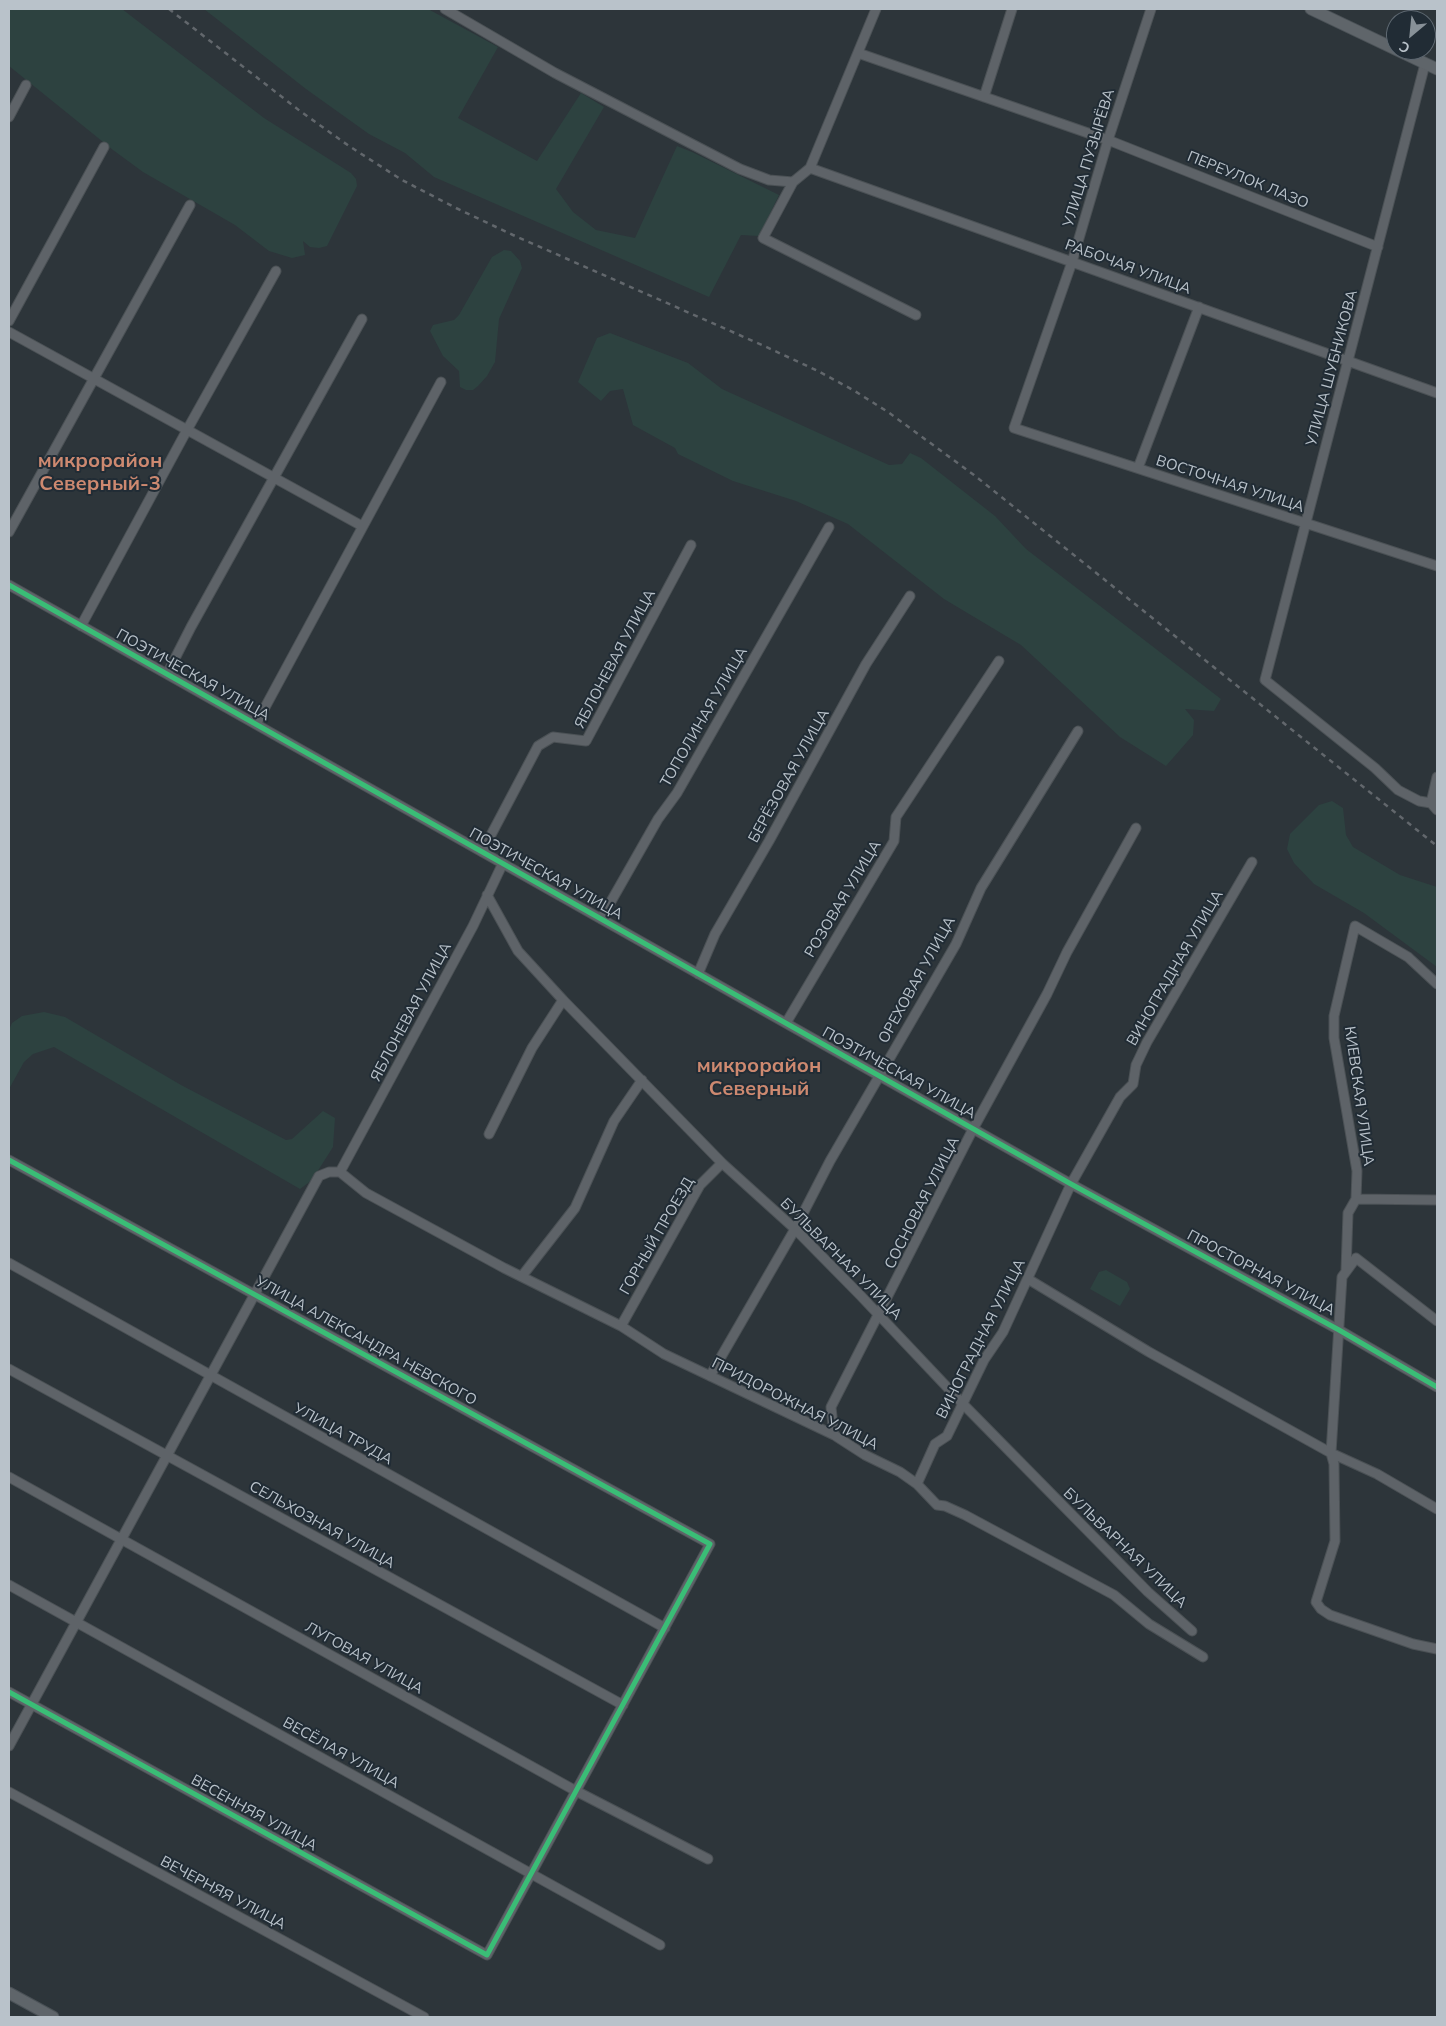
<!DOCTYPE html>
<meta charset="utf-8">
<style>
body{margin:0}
#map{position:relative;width:1446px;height:2026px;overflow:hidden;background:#2d353a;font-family:Mulish,sans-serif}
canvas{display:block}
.frame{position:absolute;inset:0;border:10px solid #b9c2ca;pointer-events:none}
.north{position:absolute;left:1386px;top:10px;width:50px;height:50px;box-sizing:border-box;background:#212c35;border:1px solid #5e6871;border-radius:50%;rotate:208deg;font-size:14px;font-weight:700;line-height:20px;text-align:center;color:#b9c2ca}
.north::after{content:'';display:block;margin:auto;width:18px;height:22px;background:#889198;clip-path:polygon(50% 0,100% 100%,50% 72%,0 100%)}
</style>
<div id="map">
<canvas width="1446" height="2026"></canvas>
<div class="frame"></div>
<div class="north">С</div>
</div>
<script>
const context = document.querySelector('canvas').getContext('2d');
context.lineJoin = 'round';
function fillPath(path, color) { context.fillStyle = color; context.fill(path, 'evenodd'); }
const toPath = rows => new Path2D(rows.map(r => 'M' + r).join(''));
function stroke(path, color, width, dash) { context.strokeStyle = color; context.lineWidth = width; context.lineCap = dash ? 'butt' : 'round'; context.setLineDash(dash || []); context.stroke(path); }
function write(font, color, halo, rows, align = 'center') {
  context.font = font + ' Mulish,sans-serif'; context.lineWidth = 4; context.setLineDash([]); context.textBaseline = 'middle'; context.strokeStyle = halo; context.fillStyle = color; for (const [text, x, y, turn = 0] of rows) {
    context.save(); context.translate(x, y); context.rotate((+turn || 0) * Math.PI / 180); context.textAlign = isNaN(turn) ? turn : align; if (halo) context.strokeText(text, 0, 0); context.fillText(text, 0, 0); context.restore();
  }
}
const green = toPath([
 [9,9,122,9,264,118,351,173,356,179,357,186,327,246,319,248,310,247,303,241,305,255,292,258,269,251,235,225,143,172,113,150,9,66],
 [204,9,428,9,498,47,458,118,537,161,581,93,604,107,556,189,573,212,596,230,635,238,677,146,692,152,779,195,759,236,741,235,709,297,434,177,405,153,369,134,306,89],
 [504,250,511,251,520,261,522,268,499,319,495,362,487,376,478,386,473,390,466,390,460,387,459,371,443,356,430,331,433,325,454,320,459,315,492,257],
 [610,333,688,363,722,389,889,465,902,464,910,453,921,458,995,516,1026,549,1221,699,1214,711,1185,709,1194,720,1193,735,1166,766,1120,737,1021,645,944,599,848,524,796,501,733,481,678,454,675,448,633,425,623,389,610,391,601,401,578,382,597,338],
 [1332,801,1343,808,1346,835,1353,847,1400,875,1437,887,1437,967,1364,913,1314,884,1294,863,1287,849,1290,834,1319,805],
 [44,1012,65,1017,181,1085,286,1140,292,1139,323,1111,335,1118,333,1147,312,1180,300,1189,54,1047,33,1054,24,1062,9,1089,9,1030,12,1023,22,1016],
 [1106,1270,1127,1282,1130,1289,1120,1306,1090,1289,1099,1272]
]);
const minor = toPath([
 [445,9,555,73,740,169,769,180,793,182,810,168,876,9],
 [1151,9,1108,140,1072,262,1014,428,1437,566],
 [858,53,1108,140,1378,247],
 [1425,64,1265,680,1375,768,1398,790,1419,801,1431,803,1437,810],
 [984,97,1012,9],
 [9,117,26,85],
 [810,168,1437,393],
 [793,182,763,238,916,315],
 [9,321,104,147],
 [9,332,362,526],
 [1138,468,1199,307],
 [9,532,190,205],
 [9,585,1071,1184,1339,1330,1437,1387],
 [81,626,187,430,276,271],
 [167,674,191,627,362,319],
 [256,724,441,382],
 [1431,803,1437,777],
 [482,852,538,746,553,737,586,741,691,545],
 [487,895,518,951,563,1000,722,1163,795,1229,860,1295,963,1404,1148,1592,1192,1631],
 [601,919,658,819,677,793,829,527],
 [698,974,715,934,769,841,866,664,910,596],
 [786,1023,894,841,896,817,999,661],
 [489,1134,532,1048,563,1000],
 [9,1160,710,1544,487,1955,9,1692],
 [340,1172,366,1193,504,1268,621,1326,664,1354,834,1435,865,1455,900,1472,917,1484,937,1505,945,1506,965,1515,1114,1595,1149,1624,1203,1657],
 [340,1172,473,926,503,863],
 [1356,1199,1437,1200],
 [9,1263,665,1628],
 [1346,1270,1348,1213,1356,1199,1357,1171,1334,1038,1334,1016,1355,926,1408,957,1437,984],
 [522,1276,575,1208,614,1121,642,1080],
 [1028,1279,1149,1352,1331,1453,1377,1474,1437,1509],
 [1437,1321,1356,1258,1342,1277,1331,1453,1334,1464,1335,1541,1316,1602,1321,1609,1330,1615,1413,1644,1437,1649],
 [621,1326,700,1185,722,1163],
 [9,1369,623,1705],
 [710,1376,795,1229,830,1161,956,944,981,888,1078,731],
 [834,1435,831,1407,973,1129,1047,994,1067,952,1136,828],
 [9,1477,576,1791,708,1859],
 [917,1484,935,1444,947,1436,984,1360,1003,1332,1071,1184,1120,1097,1133,1084,1136,1065,1147,1042,1252,862],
 [9,1585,660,1945],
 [9,1746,319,1176,329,1172,340,1172],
 [9,1792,424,2017]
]);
const major = toPath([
 [1311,9,1437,69],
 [9,1993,53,2017]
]);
const rail = toPath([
 [169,9,300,111,349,146,402,180,456,208,513,235,762,345,818,371,853,390,888,412,974,475,1437,846]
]);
const cycleway = toPath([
 [9,585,1071,1184,1339,1330,1437,1387],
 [9,1160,710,1544,487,1955,9,1692]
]);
const streetNames = [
 ["УЛИЦА ПУЗЫРЁВА",1089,158,-73],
 ["ПЕРЕУЛОК ЛАЗО",1248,180,22],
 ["РАБОЧАЯ УЛИЦА",1128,267,20],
 ["УЛИЦА ШУБНИКОВА",1332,368,-75],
 ["ВОСТОЧНАЯ УЛИЦА",1230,484,18],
 ["ЯБЛОНЕВАЯ УЛИЦА",615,659,-62],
 ["ПОЭТИЧЕСКАЯ УЛИЦА",193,675,29],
 ["ТОПОЛИНАЯ УЛИЦА",704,717,-60],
 ["БЕРЁЗОВАЯ УЛИЦА",789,776,-61],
 ["ПОЭТИЧЕСКАЯ УЛИЦА",546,874,29],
 ["РОЗОВАЯ УЛИЦА",843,899,-59],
 ["ВИНОГРАДНАЯ УЛИЦА",1175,968,-60],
 ["ОРЕХОВАЯ УЛИЦА",917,980,-61],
 ["ЯБЛОНЕВАЯ УЛИЦА",411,1012,-62],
 ["ПОЭТИЧЕСКАЯ УЛИЦА",899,1073,29],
 ["КИЕВСКАЯ УЛИЦА",1359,1096,82],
 ["СОСНОВАЯ УЛИЦА",922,1203,-63],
 ["ГОРНЫЙ ПРОЕЗД",657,1236,-60],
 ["БУЛЬВАРНАЯ УЛИЦА",841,1259,45],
 ["ПРОСТОРНАЯ УЛИЦА",1261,1273,28],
 ["ВИНОГРАДНАЯ УЛИЦА",981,1339,-63],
 ["УЛИЦА АЛЕКСАНДРА НЕВСКОГО",366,1341,29],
 ["ПРИДОРОЖНАЯ УЛИЦА",795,1404,27],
 ["УЛИЦА ТРУДА",343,1434,29],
 ["СЕЛЬХОЗНАЯ УЛИЦА",322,1525,29],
 ["БУЛЬВАРНАЯ УЛИЦА",1125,1548,44],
 ["ЛУГОВАЯ УЛИЦА",364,1658,29],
 ["ВЕСЁЛАЯ УЛИЦА",341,1753,29],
 ["ВЕСЕННЯЯ УЛИЦА",254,1813,29],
 ["ВЕЧЕРНЯЯ УЛИЦА",223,1893,28]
];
const districtNames = [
 ["микрорайон",100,461],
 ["Северный-3",100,484],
 ["микрорайон",759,1066],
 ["Северный",759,1089]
];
fillPath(green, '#2d4240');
stroke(minor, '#4b5155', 11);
stroke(major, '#4b5257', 13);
stroke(minor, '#5e6368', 9);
stroke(major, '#5f656a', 11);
stroke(rail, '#62676c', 2.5, [5, 5]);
stroke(cycleway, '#3abd76', 5);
write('15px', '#b9c2ca', '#212c35', streetNames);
write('bold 20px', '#cd8970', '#212c35', districtNames);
</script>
